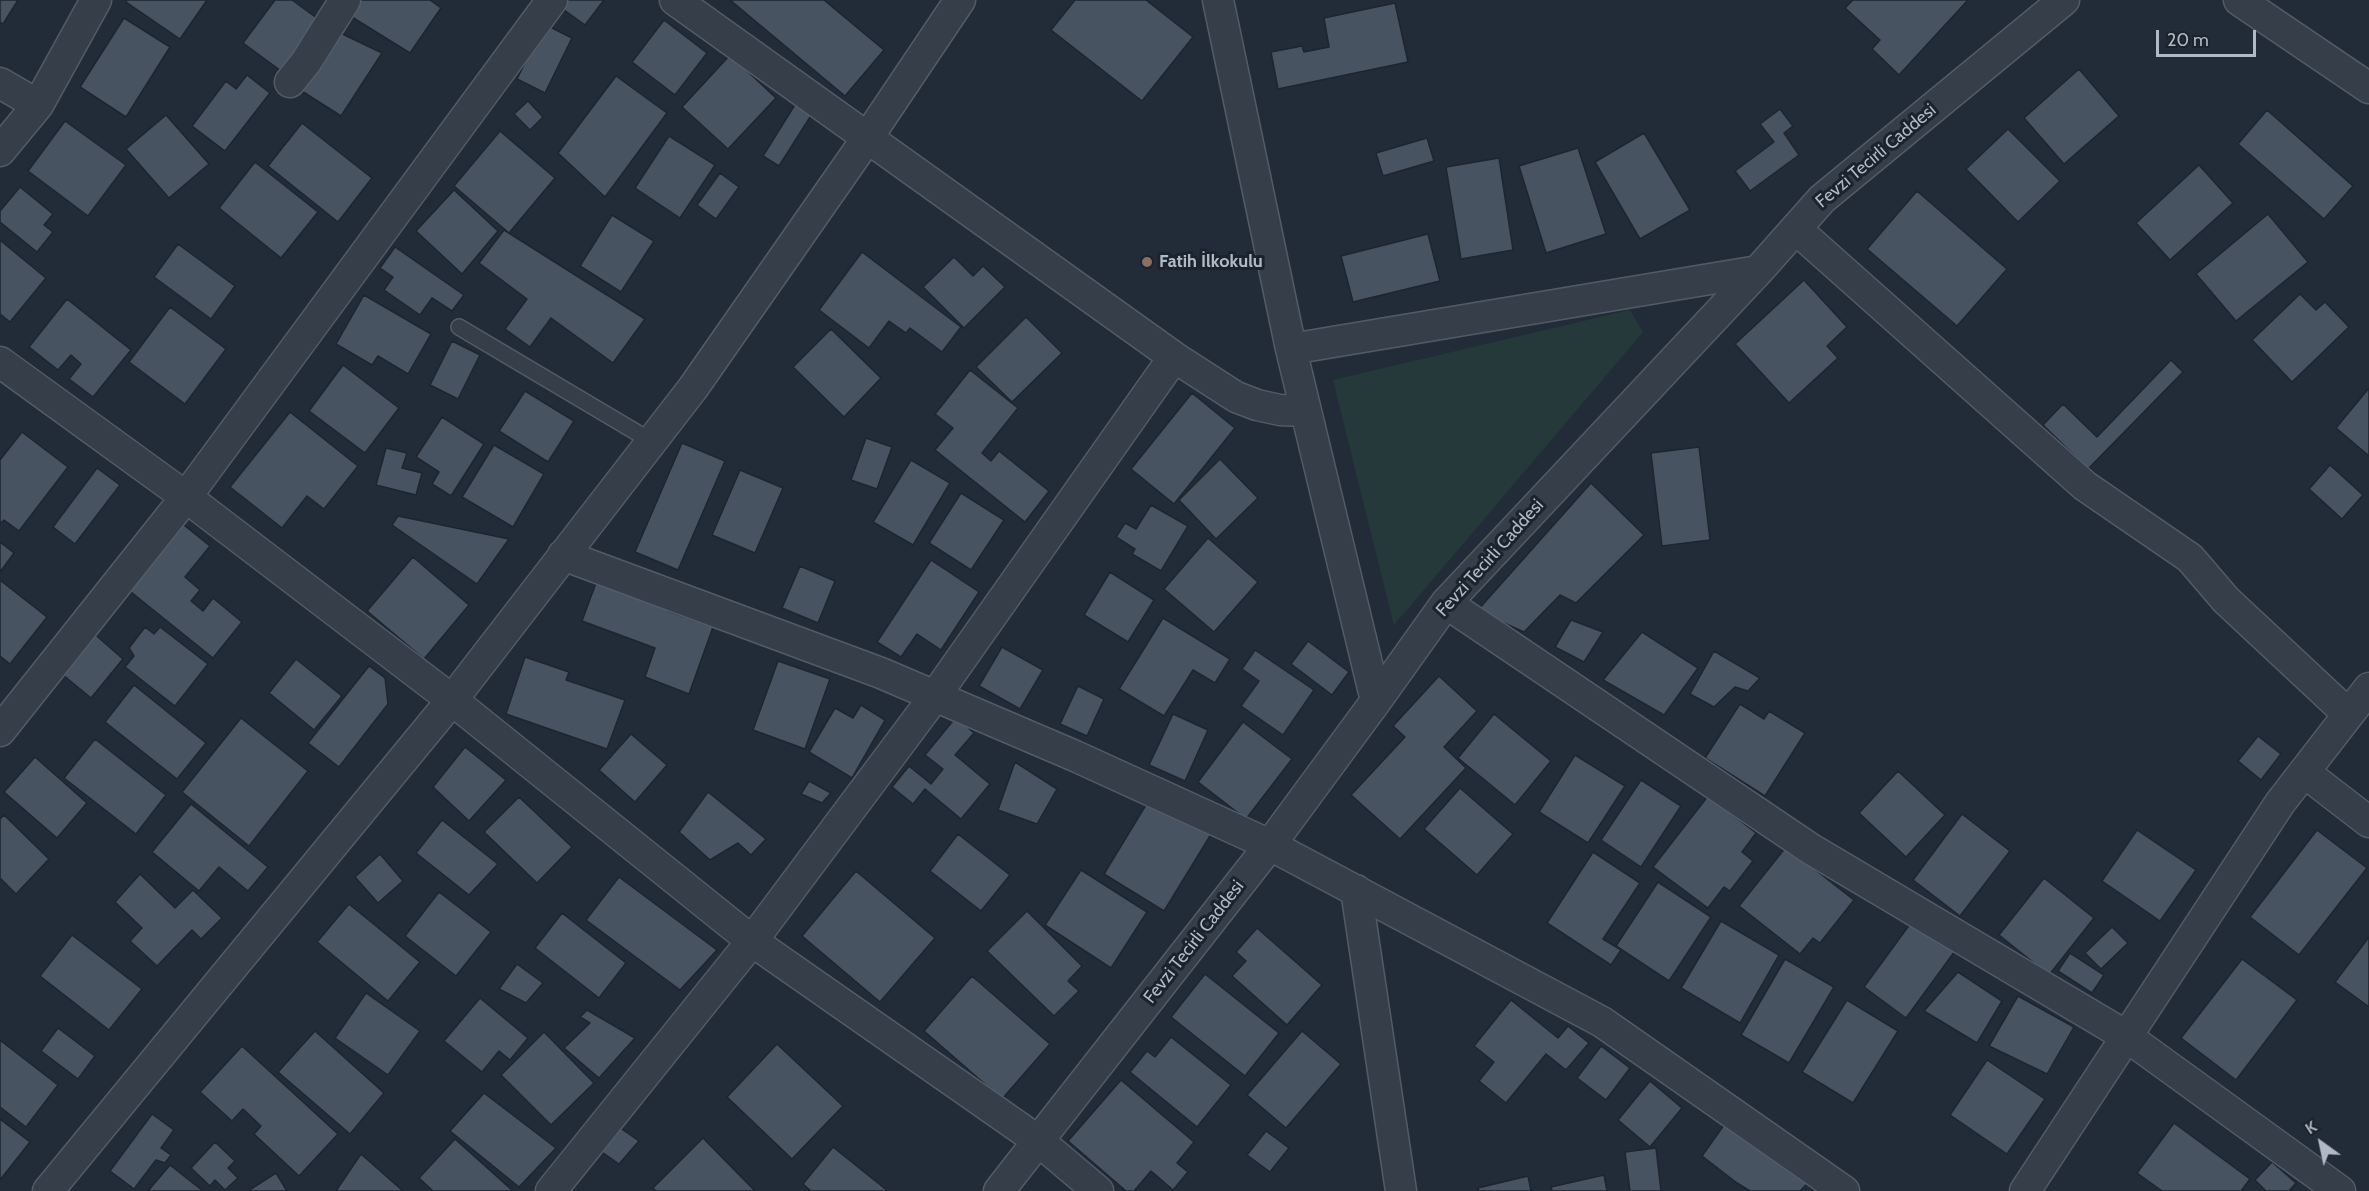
<!DOCTYPE html>
<meta charset="utf-8">
<style>
body{margin:0}
#map{position:relative;width:2369px;height:1191px;overflow:hidden;background:#222c38;font-family:Cabin,sans-serif}
canvas{display:block}
.north{position:absolute;left:2291px;top:1113px;width:60px;height:60px;-webkit-text-stroke:4px #1b232d;paint-order:stroke;rotate:327deg;font-size:16px;font-weight:700;line-height:24px;text-align:center;color:#b0b9c5}
.north::after{content:'';display:block;margin:auto;width:21px;height:27px;background:#b0b9c5;clip-path:polygon(50% 0,100% 100%,50% 72%,0 100%)}
.scale{position:absolute;left:2156px;top:30px;width:100px;height:27px;box-sizing:border-box;border:3px solid #b0b9c5;border-top:0;padding-left:8px;font-size:18px;line-height:21px;white-space:nowrap;color:#b0b9c5;-webkit-text-stroke:4px #1b232d;paint-order:stroke}
</style>
<div id="map">
<canvas width="2369" height="1191"></canvas>
<div class="north">K</div>
<div class="scale">20 m</div>
</div>
<script>
const context = document.querySelector('canvas').getContext('2d');
context.lineJoin = 'round';
function fillPath(path, color) { context.fillStyle = color; context.fill(path, 'evenodd'); }
const toPath = rows => new Path2D(rows.map(r => 'M' + r).join(''));
function stroke(path, color, width, dash) { context.strokeStyle = color; context.lineWidth = width; context.lineCap = dash ? 'butt' : 'round'; context.setLineDash(dash || []); context.stroke(path); }
function write(font, color, halo, rows, align = 'center') {
  context.font = font + ' Cabin,sans-serif'; context.lineWidth = 6; context.setLineDash([]); context.textBaseline = 'middle'; context.strokeStyle = halo; context.fillStyle = color; for (const [text, x, y, turn = 0] of rows) {
    context.save(); context.translate(x, y); context.rotate((+turn || 0) * Math.PI / 180); context.textAlign = isNaN(turn) ? turn : align; if (halo) context.strokeText(text, 0, 0); context.fillText(text, 0, 0); context.restore();
  }
}
const green = toPath([
 [1630,310,1643,332,1394,625,1333,380]
]);
const building = toPath([
 [0,0,18,0,3,24,0,22,0,0],
 [127,0,207,0,180,39,126,2,127,0],
 [275,0,292,0,325,24,288,76,243,43,275,0],
 [357,0,430,0,441,8,410,53,347,14,357,0],
 [565,0,604,0,585,25,560,7,565,0],
 [730,0,824,0,884,50,845,96,730,0],
 [1075,0,1146,0,1193,37,1142,101,1051,30,1075,0],
 [1853,0,1968,0,1899,75,1872,49,1880,40,1845,8,1853,0],
 [1395,3,1408,62,1278,89,1271,52,1302,46,1304,52,1329,47,1324,18,1395,3],
 [124,18,170,47,126,117,80,87,124,18],
 [664,20,707,53,675,95,632,62,664,20],
 [544,24,572,38,545,93,517,79,544,24],
 [334,30,382,53,341,116,297,88,334,30],
 [730,55,776,98,728,149,682,107,730,55],
 [2079,69,2119,116,2064,164,2024,118,2079,69],
 [247,75,270,93,225,151,192,126,226,81,236,89,247,75],
 [616,76,667,113,605,197,558,153,616,76],
 [528,101,543,117,530,130,514,114,528,101],
 [796,103,812,114,779,166,763,156,796,103],
 [1780,109,1793,126,1784,133,1799,155,1750,191,1735,171,1774,142,1760,124,1780,109],
 [2267,110,2353,186,2324,219,2238,144,2267,110],
 [166,115,209,164,169,198,126,149,166,115],
 [65,121,126,165,88,216,28,171,65,121],
 [302,123,372,178,338,222,268,166,302,123],
 [2008,129,2060,181,2018,222,1966,169,2008,129],
 [500,131,555,178,509,233,454,186,500,131],
 [1644,133,1690,210,1640,239,1595,162,1644,133],
 [669,136,715,165,680,218,635,188,669,136],
 [1427,138,1434,161,1383,176,1376,153,1427,138],
 [1578,148,1606,234,1546,253,1519,166,1578,148],
 [1499,158,1513,250,1461,259,1446,167,1499,158],
 [255,162,318,212,281,258,219,208,255,162],
 [2199,165,2233,203,2170,260,2136,223,2199,165],
 [720,173,739,187,716,219,697,205,720,173],
 [20,187,53,214,44,225,53,232,37,252,0,222,0,211,20,187],
 [454,190,498,231,462,274,416,231,454,190],
 [1917,191,2007,269,1957,326,1867,249,1917,191],
 [2268,214,2308,262,2236,321,2196,274,2268,214],
 [612,215,654,241,621,292,580,266,612,215],
 [504,230,645,319,613,363,551,318,530,347,505,329,527,299,479,263,504,230],
 [1428,234,1440,281,1353,302,1341,256,1428,234],
 [0,240,46,278,10,322,0,314,0,240],
 [178,244,235,286,211,319,154,277,178,244],
 [395,247,464,295,452,311,432,298,420,315,384,290,393,277,380,268,395,247],
 [862,252,961,327,942,352,910,328,906,333,889,321,869,348,819,310,862,252],
 [954,257,973,276,983,266,1005,287,964,328,923,287,954,257],
 [1804,280,1847,327,1827,346,1838,358,1789,403,1735,344,1804,280],
 [2300,294,2316,310,2325,302,2349,327,2292,382,2252,340,2300,294],
 [364,295,431,334,408,374,378,356,372,365,336,344,364,295],
 [67,299,131,350,93,397,69,379,81,364,71,355,58,370,29,347,67,299],
 [170,307,226,349,185,404,129,362,170,307],
 [1026,317,1062,353,1012,402,976,367,1026,317],
 [831,329,881,378,844,417,793,367,831,329],
 [452,341,480,355,458,399,430,385,452,341],
 [2171,360,2183,372,2088,469,2043,425,2063,404,2097,437,2171,360],
 [343,365,399,408,365,453,309,411,343,365],
 [970,370,1018,408,982,453,991,461,999,451,1049,491,1025,522,935,450,953,428,935,414,970,370],
 [2369,388,2369,456,2336,428,2369,388],
 [525,391,574,421,548,462,499,431,525,391],
 [1192,393,1235,428,1174,504,1131,469,1192,393],
 [290,412,358,466,324,509,307,496,282,528,230,487,290,412],
 [442,417,484,444,451,496,432,484,439,472,416,457,442,417],
 [22,432,68,467,19,531,4,520,0,524,0,460,22,432],
 [866,438,892,447,877,489,851,480,866,438],
 [682,443,725,461,678,570,635,552,682,443],
 [494,445,544,474,513,527,462,497,494,445],
 [1699,447,1710,540,1662,546,1651,453,1699,447],
 [386,448,407,453,402,468,422,473,416,495,376,485,386,448],
 [1220,459,1258,498,1216,539,1179,500,1220,459],
 [911,460,950,483,913,545,873,522,911,460],
 [2330,465,2363,495,2342,519,2309,489,2330,465],
 [97,468,120,485,75,544,53,527,97,468],
 [740,470,783,488,755,553,712,535,740,470],
 [1591,483,1644,535,1576,603,1560,595,1524,632,1477,611,1591,483],
 [961,493,1004,520,971,570,929,543,961,493],
 [1151,505,1188,526,1161,571,1132,554,1135,549,1116,537,1125,523,1136,529,1151,505],
 [398,516,509,539,477,584,392,525,398,516],
 [175,518,210,546,185,577,200,590,191,601,203,611,213,598,242,622,213,658,121,584,175,518],
 [1208,538,1258,582,1214,632,1164,589,1208,538],
 [0,542,14,553,0,572,0,542],
 [413,557,469,605,424,659,367,611,413,557],
 [931,560,979,592,941,650,917,634,901,657,877,642,931,560],
 [800,566,835,581,818,623,782,608,800,566],
 [600,572,672,598,668,611,713,627,689,694,645,677,655,648,582,621,600,572],
 [1110,572,1154,600,1128,642,1084,615,1110,572],
 [0,580,47,617,10,664,0,656,0,580],
 [1163,618,1230,659,1215,683,1193,670,1164,716,1119,689,1163,618],
 [1571,620,1603,632,1584,662,1555,647,1571,620],
 [145,627,154,634,160,627,208,664,175,706,125,667,134,656,129,648,145,627],
 [90,630,123,659,91,698,57,670,90,630],
 [1642,632,1698,668,1664,715,1603,680,1642,632],
 [1308,641,1349,672,1332,695,1291,664,1308,641],
 [1002,647,1043,670,1020,709,979,686,1002,647],
 [1255,650,1314,690,1283,735,1241,706,1259,681,1242,669,1255,650],
 [1714,651,1760,678,1748,691,1735,687,1714,707,1690,694,1714,651],
 [525,657,569,672,566,680,625,700,607,749,506,714,525,657],
 [296,659,342,696,314,730,269,693,296,659],
 [778,661,830,679,805,749,753,730,778,661],
 [369,666,385,678,388,704,339,767,308,743,369,666],
 [1439,676,1477,711,1444,747,1466,768,1400,839,1351,795,1405,737,1393,726,1439,676],
 [134,685,206,743,177,779,105,722,134,685],
 [1078,686,1104,699,1087,736,1060,724,1078,686],
 [1740,704,1764,719,1769,711,1805,733,1765,796,1705,758,1740,704],
 [861,705,885,720,852,778,809,752,835,708,853,718,861,705],
 [1173,714,1208,730,1185,781,1149,765,1173,714],
 [1494,714,1551,761,1515,805,1458,758,1494,714],
 [956,717,974,733,955,755,990,784,961,819,925,789,913,804,892,787,909,766,931,784,943,769,925,755,956,717],
 [241,718,308,771,249,846,182,792,241,718],
 [1243,722,1292,759,1246,819,1198,782,1243,722],
 [631,734,667,765,635,802,599,770,631,734],
 [2258,736,2281,754,2261,780,2238,761,2258,736],
 [95,739,166,795,136,834,64,778,95,739],
 [465,747,506,780,469,821,433,787,465,747],
 [1575,755,1625,786,1588,843,1539,812,1575,755],
 [35,757,87,803,57,838,4,792,35,757],
 [1015,762,1057,789,1037,824,998,810,1015,762],
 [1898,771,1945,815,1906,857,1859,813,1898,771],
 [1641,780,1681,806,1641,867,1601,840,1641,780],
 [809,781,831,793,822,803,801,794,809,781],
 [1460,788,1513,834,1477,875,1424,829,1460,788],
 [708,792,766,839,751,855,738,843,710,860,679,832,708,792],
 [1152,795,1213,831,1164,911,1104,874,1152,795],
 [1708,796,1756,833,1742,852,1753,861,1730,891,1724,887,1708,908,1653,867,1708,796],
 [519,797,572,847,537,883,484,832,519,797],
 [191,804,268,867,248,891,219,867,199,891,152,852,191,804],
 [1962,814,2010,851,1960,916,1913,880,1962,814],
 [4,815,49,859,16,894,0,878,0,819,4,815],
 [442,820,498,864,469,895,416,853,442,820],
 [2137,830,2196,870,2160,921,2102,881,2137,830],
 [2317,830,2367,868,2299,955,2250,917,2317,830],
 [958,834,1010,875,981,911,930,871,958,834],
 [1786,847,1854,900,1820,943,1813,938,1800,954,1739,906,1786,847],
 [1593,852,1640,883,1603,939,1621,950,1611,965,1547,923,1593,852],
 [380,854,403,881,378,903,355,877,380,854],
 [1081,870,1147,912,1111,968,1045,925,1081,870],
 [856,871,935,938,880,1002,802,936,856,871],
 [140,874,175,908,193,890,222,918,201,939,192,930,157,966,130,941,142,928,115,902,140,874],
 [619,877,717,950,680,990,586,920,619,877],
 [2044,878,2094,918,2049,975,1999,935,2044,878],
 [1658,882,1711,917,1669,981,1616,946,1658,882],
 [439,892,491,932,456,976,405,936,439,892],
 [349,904,420,962,388,1001,317,942,349,904],
 [1027,911,1082,966,1068,981,1079,991,1054,1016,987,951,1027,911],
 [562,913,626,963,599,998,535,948,562,913],
 [1913,920,1955,951,1906,1018,1864,987,1913,920],
 [1721,921,1779,955,1740,1023,1681,988,1721,921],
 [2112,927,2128,943,2101,969,2085,953,2112,927],
 [1257,928,1322,985,1287,1025,1232,976,1246,961,1236,952,1257,928],
 [72,935,142,989,109,1030,40,976,72,935],
 [2369,937,2369,1007,2335,982,2369,937],
 [2070,953,2104,975,2092,993,2058,971,2070,953],
 [1785,959,1834,987,1789,1063,1741,1035,1785,959],
 [2242,959,2297,1000,2236,1080,2181,1038,2242,959],
 [517,964,543,983,526,1003,499,989,517,964],
 [1958,972,2002,1001,1977,1043,1924,1011,1958,972],
 [1205,974,1279,1033,1245,1076,1171,1017,1205,974],
 [972,976,1050,1044,1002,1099,924,1031,972,976],
 [366,993,420,1031,388,1075,335,1038,366,993],
 [2018,996,2074,1027,2047,1074,1989,1046,2018,996],
 [480,998,528,1038,510,1060,499,1051,482,1072,444,1041,480,998],
 [1511,1000,1558,1038,1568,1026,1589,1043,1566,1070,1546,1054,1506,1103,1479,1081,1494,1062,1474,1046,1511,1000],
 [1847,1000,1898,1031,1853,1103,1802,1072,1847,1000],
 [587,1010,635,1038,599,1078,564,1048,590,1023,580,1017,587,1010],
 [58,1028,95,1056,78,1079,41,1051,58,1028],
 [315,1031,384,1093,350,1134,278,1072,315,1031],
 [1302,1031,1341,1064,1286,1128,1247,1095,1302,1031],
 [544,1032,594,1083,551,1125,501,1075,544,1032],
 [1171,1037,1231,1085,1197,1127,1130,1072,1147,1051,1155,1057,1171,1037],
 [0,1040,58,1085,26,1127,0,1107,0,1040],
 [777,1044,843,1106,792,1159,727,1097,777,1044],
 [242,1046,338,1134,299,1176,254,1134,261,1126,243,1109,232,1121,200,1092,242,1046],
 [1601,1046,1630,1068,1606,1100,1577,1078,1601,1046],
 [1987,1060,2045,1099,2007,1154,1950,1115,1987,1060],
 [1121,1080,1194,1142,1177,1163,1188,1172,1173,1190,1151,1171,1134,1191,1126,1191,1068,1141,1121,1080],
 [1650,1081,1682,1108,1650,1147,1618,1120,1650,1081],
 [484,1093,556,1148,519,1187,450,1131,484,1093],
 [152,1114,174,1130,161,1148,171,1155,165,1163,156,1160,134,1189,110,1171,152,1114],
 [0,1119,30,1142,0,1180,0,1119],
 [2174,1123,2250,1179,2241,1191,2162,1191,2137,1173,2174,1123],
 [616,1125,639,1141,619,1164,596,1148,616,1125],
 [1724,1125,1808,1183,1800,1191,1750,1191,1737,1183,1702,1156,1724,1125],
 [1266,1131,1289,1148,1270,1172,1247,1155,1266,1131],
 [703,1138,755,1191,656,1191,653,1188,703,1138],
 [455,1139,513,1191,433,1191,419,1178,455,1139],
 [215,1142,235,1161,228,1168,238,1178,225,1190,215,1180,210,1186,191,1168,215,1142],
 [833,1147,888,1191,811,1191,803,1184,833,1147],
 [1656,1148,1661,1191,1630,1191,1625,1152,1656,1148],
 [361,1154,403,1191,336,1191,361,1154],
 [2272,1162,2296,1183,2289,1191,2266,1191,2255,1180,2272,1162],
 [170,1165,203,1191,148,1191,170,1165],
 [276,1173,287,1191,248,1191,276,1173],
 [1604,1175,1607,1191,1552,1191,1551,1187,1604,1175],
 [1528,1176,1531,1191,1479,1191,1478,1188,1528,1176]
]);
const lane = toPath([
 [459,327,651,441]
]);
const street = toPath([
 [675,0,1174,357,1236,397,1257,405,1280,410,1306,411],
 [1218,0,1291,349,1376,701],
 [2239,0,2369,88],
 [290,82,306,62,345,0],
 [0,83,38,105],
 [0,151,38,105,96,0],
 [1796,229,2085,486,2190,558,2226,600,2347,713],
 [1291,349,1758,271],
 [0,362,186,497,452,700,752,941,1040,1142,1098,1191],
 [563,555,881,673,1075,756,1270,845,1602,1022,1844,1191],
 [1446,603,1811,849,2126,1036,2340,1191],
 [0,731,186,497,552,0],
 [2304,772,2369,822],
 [1356,890,1401,1191],
 [48,1191,452,700,693,388,868,137,960,0],
 [551,1191,752,941,935,696,1174,357],
 [999,1191,1270,845,1376,701,1446,603,1758,271,1822,199,2064,0],
 [2025,1191,2280,803,2369,688]
]);
const markers = [
 [1147,262,6,"#8d6e63"]
];
const streetNames = [
 ["Fevzi Tecirli Caddesi",1876,156,-40],
 ["Fevzi Tecirli Caddesi",1490,558,-48],
 ["Fevzi Tecirli Caddesi",1194,942,-52]
];
const poiNames = [
 ["Fatih İlkokulu",1159,262]
];
fillPath(green, '#25393a');
fillPath(building, '#485362');
stroke(building, '#1d252f', 1.5);
stroke(lane, '#535c66', 18);
stroke(street, '#535c66', 33);
stroke(lane, '#353e49', 15);
stroke(street, '#353e49', 30);
for (const [x, y, r, color] of markers) { const dot = new Path2D(); dot.arc(x, y, r, 0, 2 * Math.PI); context.fillStyle = color; context.fill(dot); stroke(dot, '#1b232d', 2); }
write('18px', '#b0b9c5', '#1b232d', streetNames);
write('bold 18px', '#b0b9c5', '#1b232d', poiNames, 'left');
</script>
